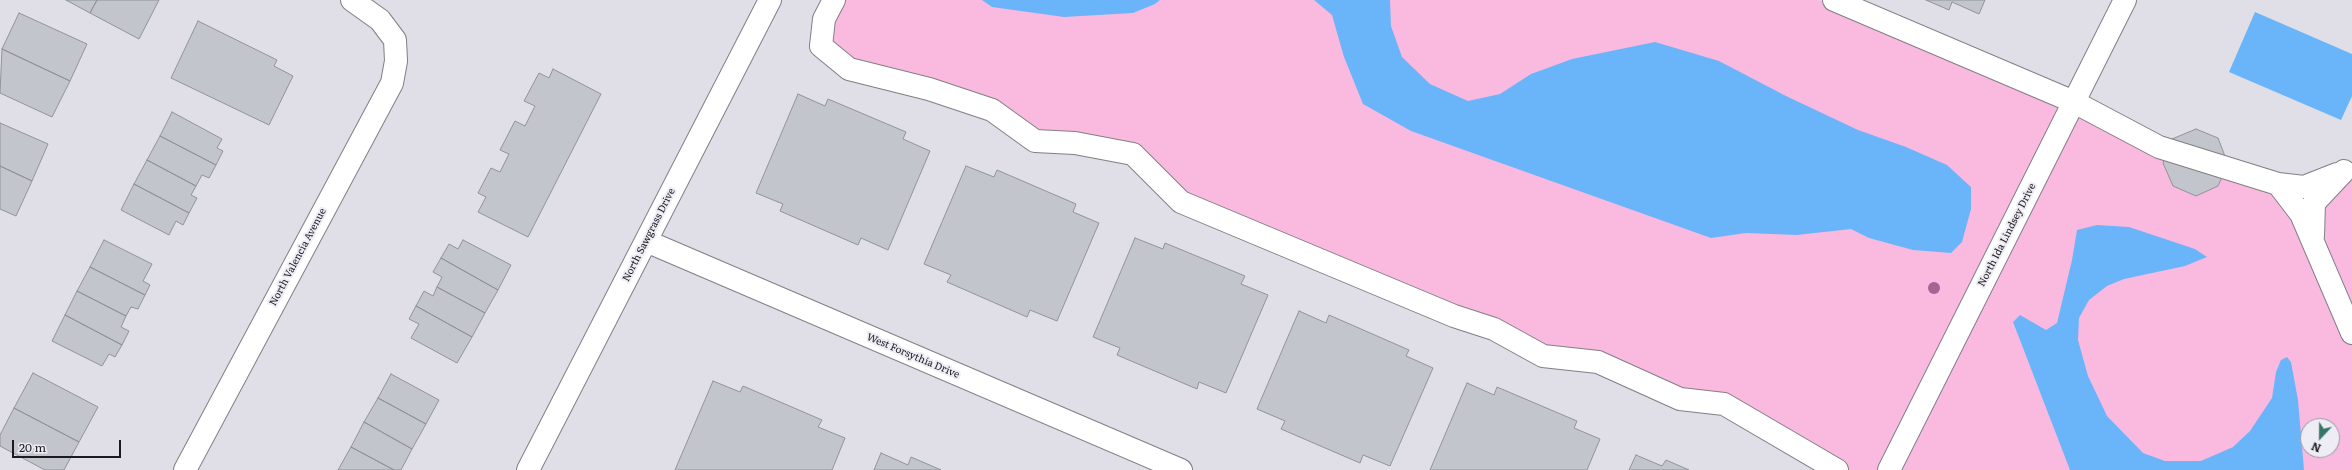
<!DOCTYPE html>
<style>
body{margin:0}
#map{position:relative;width:2352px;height:470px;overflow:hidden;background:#e0dfe7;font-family:Literata,serif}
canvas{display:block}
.north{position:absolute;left:2300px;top:418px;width:40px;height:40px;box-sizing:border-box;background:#eeecf4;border:1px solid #9a989e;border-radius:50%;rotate:202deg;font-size:11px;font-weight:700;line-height:16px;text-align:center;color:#1b1a1d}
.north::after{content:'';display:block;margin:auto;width:14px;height:18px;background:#367768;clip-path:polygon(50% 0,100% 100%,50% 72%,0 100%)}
.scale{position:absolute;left:12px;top:440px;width:109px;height:18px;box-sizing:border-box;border:2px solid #1b1a1d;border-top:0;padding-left:5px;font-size:12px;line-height:14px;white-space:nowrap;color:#1b1a1d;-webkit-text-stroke:3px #eeecf4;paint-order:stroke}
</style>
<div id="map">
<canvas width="2352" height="470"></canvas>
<div class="north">N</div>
<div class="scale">20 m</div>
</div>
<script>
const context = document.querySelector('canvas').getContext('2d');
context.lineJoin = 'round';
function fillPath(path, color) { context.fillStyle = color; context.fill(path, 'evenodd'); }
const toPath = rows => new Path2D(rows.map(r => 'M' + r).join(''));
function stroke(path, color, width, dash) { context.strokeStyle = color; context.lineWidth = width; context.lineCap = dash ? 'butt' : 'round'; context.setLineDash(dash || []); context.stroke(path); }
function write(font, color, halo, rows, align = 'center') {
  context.font = font + ' Literata,serif'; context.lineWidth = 4; context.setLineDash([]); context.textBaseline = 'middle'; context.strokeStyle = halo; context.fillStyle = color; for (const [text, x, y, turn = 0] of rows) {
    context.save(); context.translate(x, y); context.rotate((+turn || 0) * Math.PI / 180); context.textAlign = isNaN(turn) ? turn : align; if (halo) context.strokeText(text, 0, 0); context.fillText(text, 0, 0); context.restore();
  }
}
const green = toPath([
 [834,0,1819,0,2159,148,2278,184,2352,171,2352,470,1837,470,1724,404,1543,356,1181,202,1133,154,1035,141,929,89,821,46],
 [2308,426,2332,426,2332,450,2308,450]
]);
const water = toPath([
 [982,0,1160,0,1155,4,1133,13,1064,17,992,7],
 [1314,0,1390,0,1391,26,1402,57,1430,84,1468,101,1500,94,1531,74,1572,59,1655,42,1719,61,1786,96,1858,130,1906,147,1947,165,1971,187,1971,209,1962,242,1951,253,1913,250,1869,238,1851,229,1797,235,1746,233,1711,238,1411,131,1363,104,1344,57,1332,15],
 [2255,12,2352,54,2352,96,2341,120,2229,72],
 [2097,225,2129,227,2195,249,2207,257,2185,266,2124,279,2107,286,2089,300,2079,318,2078,340,2088,376,2107,416,2143,453,2165,461,2201,461,2233,447,2250,431,2272,398,2276,372,2281,360,2287,357,2291,362,2298,400,2304,470,2070,470,2013,322,2020,315,2046,330,2057,323,2072,260,2077,230]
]);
const building = toPath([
 [66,0,97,0,90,13,66,0],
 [97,0,159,0,139,39,90,13,97,0],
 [1926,0,1985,0,1979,14,1952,2,1949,10,1926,0],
 [19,13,87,44,70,81,2,49,19,13],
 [198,21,277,60,274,66,293,76,269,125,171,78,198,21],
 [2,49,70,81,52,117,0,93,2,49],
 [553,69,601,94,528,237,478,212,486,197,478,193,491,168,500,172,509,154,500,150,515,121,525,126,535,106,524,101,539,73,549,78,553,69],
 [798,94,825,106,828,99,906,132,903,139,930,151,888,250,861,238,858,245,780,211,783,204,756,193,798,94],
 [172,112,222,139,217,148,223,151,216,165,160,136,172,112],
 [0,123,48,144,32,181,0,166,0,123],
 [2196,129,2218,138,2228,164,2218,186,2196,196,2173,186,2163,163,2172,139,2196,129],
 [160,136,216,165,209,178,202,175,196,186,147,160,160,136],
 [147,160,196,186,191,195,197,198,189,213,134,184,147,160],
 [0,166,32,181,16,216,0,209,0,166],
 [966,166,994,177,997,170,1076,204,1073,212,1099,223,1057,321,1030,310,1027,317,947,282,951,275,924,264,966,166],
 [134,184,189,213,183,225,176,221,169,235,121,210,134,184],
 [1135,238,1163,249,1165,243,1245,276,1241,284,1268,295,1226,393,1199,382,1197,389,1117,355,1120,348,1093,337,1135,238],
 [104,240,152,264,143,281,150,285,145,295,90,267,104,240],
 [463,240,511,265,498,290,441,258,449,244,458,249,463,240],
 [441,258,498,290,485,313,437,287,442,277,433,272,441,258],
 [90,267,145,295,138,309,131,307,126,316,77,291,90,267],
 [437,287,485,313,472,337,416,306,424,291,433,296,437,287],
 [77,291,126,316,121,327,129,331,122,345,65,315,77,291],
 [416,306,472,337,457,363,411,338,419,324,409,319,416,306],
 [1299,311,1326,323,1329,315,1409,350,1406,356,1433,368,1390,466,1363,455,1360,463,1281,429,1285,421,1257,409,1299,311],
 [65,315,122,345,115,357,109,354,102,366,52,341,65,315],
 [33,373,98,407,79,442,14,408,33,373],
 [391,374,439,400,426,424,378,398,391,374],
 [713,381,740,392,743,386,822,420,818,427,845,438,832,470,675,470,713,381],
 [1467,383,1494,395,1497,387,1577,421,1574,428,1600,439,1587,470,1430,470,1467,383],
 [378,398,426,424,412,449,364,422,378,398],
 [14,408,79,442,64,470,45,470,0,446,0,435,14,408],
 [364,422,412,449,401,470,394,470,351,447,364,422],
 [351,447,394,470,338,470,351,447],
 [881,453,908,465,911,457,941,470,874,470,881,453],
 [1636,455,1662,466,1666,460,1689,470,1629,470,1636,455]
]);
const minor = toPath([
 [834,0,824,19,821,46,849,69,929,89,992,110,1035,141,1075,143,1133,154,1181,202,1454,316,1494,329,1543,356,1598,362,1680,399,1724,404,1837,470],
 [1834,0,2074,102,2159,147,2278,184,2301,214,2352,333],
 [2278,184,2304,187,2337,174],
 [2313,236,2314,203,2344,171],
 [646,241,1181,470],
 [185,470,392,83,396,61,395,40,380,20,352,0],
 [528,470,770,0],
 [1889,470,2125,0]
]);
const trees = [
 [1934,288]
];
const streetNames = [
 ["North Sawgrass Drive",649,235,-63],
 ["North Ida Lindsey Drive",2007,235,-63],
 ["North Valencia Avenue",298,257,-62],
 ["West Forsythia Drive",913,356,23]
];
fillPath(green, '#fabae0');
fillPath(water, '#6ab5f9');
fillPath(building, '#c3c5cc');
stroke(building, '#91939a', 1);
stroke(minor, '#807f86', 24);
stroke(minor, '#fff', 22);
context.fillStyle = '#a26596';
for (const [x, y] of trees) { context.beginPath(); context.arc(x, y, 6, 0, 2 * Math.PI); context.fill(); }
write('10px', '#1b1a1d', '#eeecf4', streetNames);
</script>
